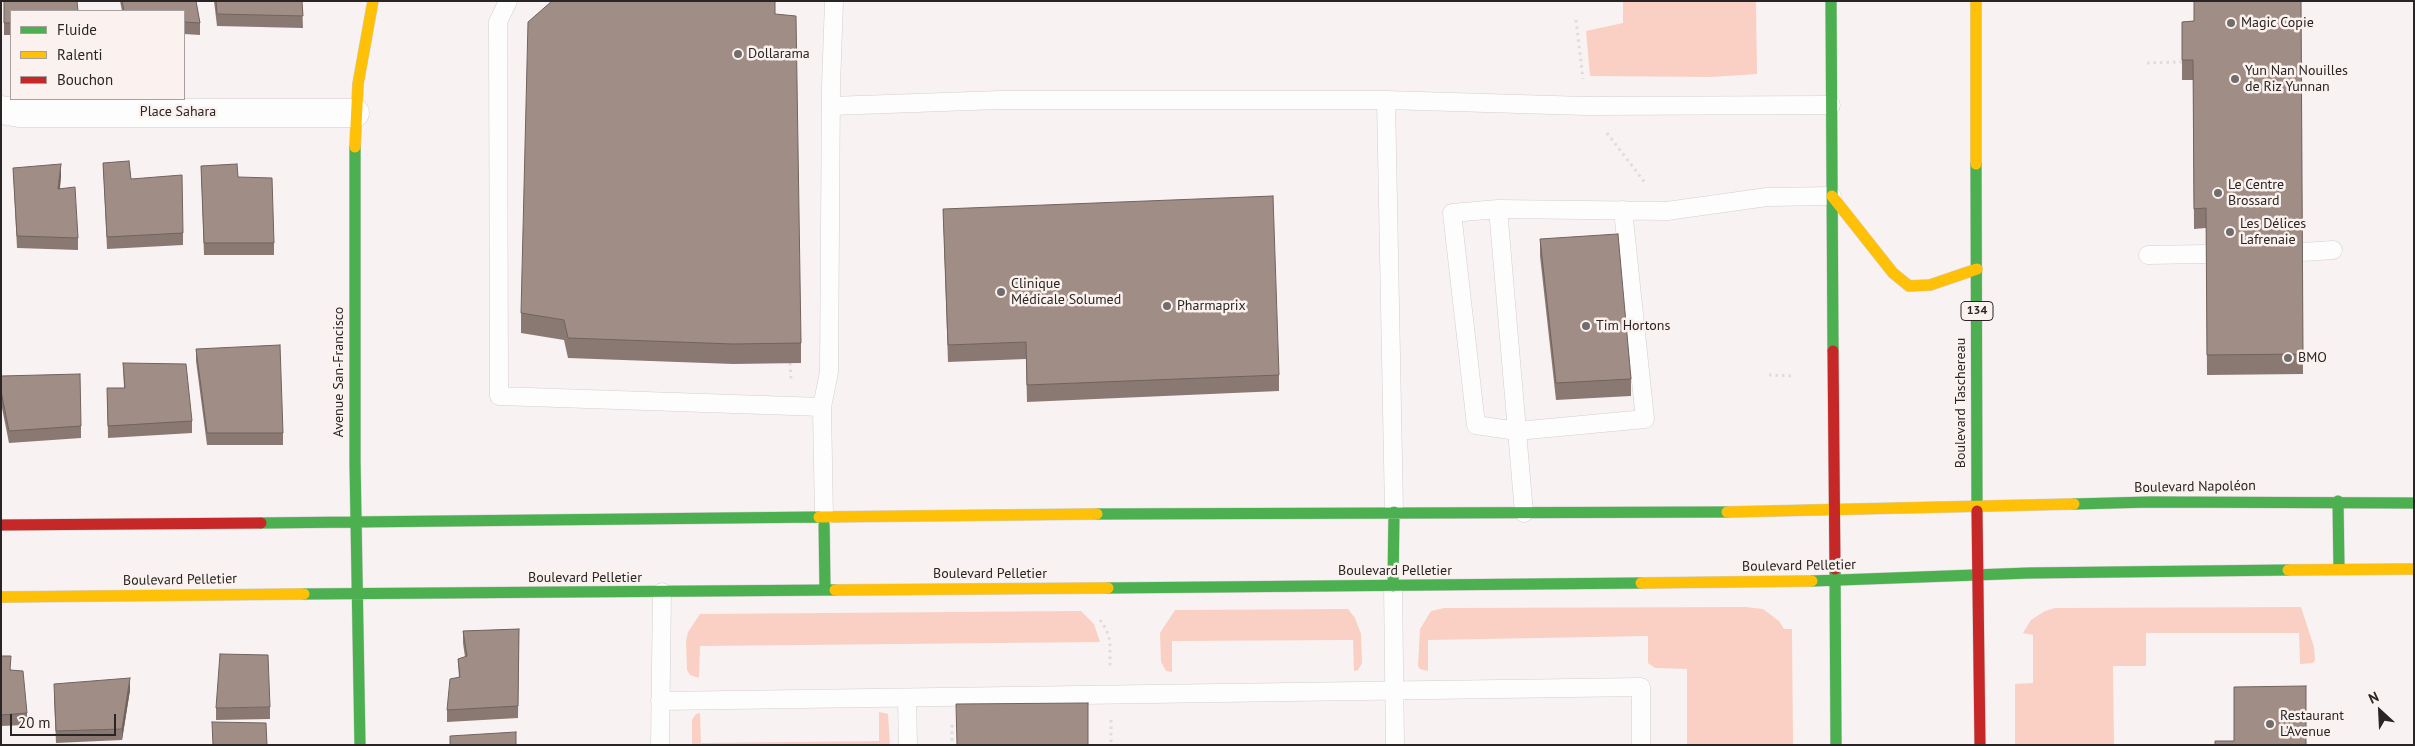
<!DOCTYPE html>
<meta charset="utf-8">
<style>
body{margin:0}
#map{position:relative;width:2415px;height:746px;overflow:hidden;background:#f8f3f2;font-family:"PT Sans",sans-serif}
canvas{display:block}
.frame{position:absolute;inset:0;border:2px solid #282524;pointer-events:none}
.legend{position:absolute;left:10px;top:10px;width:175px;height:90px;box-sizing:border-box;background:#fbf2ef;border:1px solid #a7a09e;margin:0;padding:6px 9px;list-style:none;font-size:15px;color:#282524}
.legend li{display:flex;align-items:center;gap:10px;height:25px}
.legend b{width:25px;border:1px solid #a7a09e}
.north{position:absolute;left:2355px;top:686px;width:50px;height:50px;-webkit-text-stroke:4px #fbf2ef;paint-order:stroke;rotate:335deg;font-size:14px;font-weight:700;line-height:20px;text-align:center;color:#282524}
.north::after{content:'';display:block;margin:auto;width:18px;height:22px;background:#282524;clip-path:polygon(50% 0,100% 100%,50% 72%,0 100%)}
.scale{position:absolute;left:10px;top:714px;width:106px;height:22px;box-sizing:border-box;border:2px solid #282524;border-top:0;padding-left:6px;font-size:15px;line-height:18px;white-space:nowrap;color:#282524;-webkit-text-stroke:4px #fbf2ef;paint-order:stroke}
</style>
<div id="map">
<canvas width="2415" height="746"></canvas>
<div class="frame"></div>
<ul class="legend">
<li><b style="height:6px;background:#4caf50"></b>Fluide</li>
<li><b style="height:6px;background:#ffc107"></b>Ralenti</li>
<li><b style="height:6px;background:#c62828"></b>Bouchon</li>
</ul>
<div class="north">N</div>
<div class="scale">20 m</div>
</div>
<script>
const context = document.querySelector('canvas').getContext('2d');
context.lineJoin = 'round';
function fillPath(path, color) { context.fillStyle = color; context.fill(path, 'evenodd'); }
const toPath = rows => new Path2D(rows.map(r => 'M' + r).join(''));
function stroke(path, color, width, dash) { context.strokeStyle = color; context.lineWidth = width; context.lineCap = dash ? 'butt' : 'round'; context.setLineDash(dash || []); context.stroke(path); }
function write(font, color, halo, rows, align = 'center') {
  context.font = font + ' "PT Sans",sans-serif'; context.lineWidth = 5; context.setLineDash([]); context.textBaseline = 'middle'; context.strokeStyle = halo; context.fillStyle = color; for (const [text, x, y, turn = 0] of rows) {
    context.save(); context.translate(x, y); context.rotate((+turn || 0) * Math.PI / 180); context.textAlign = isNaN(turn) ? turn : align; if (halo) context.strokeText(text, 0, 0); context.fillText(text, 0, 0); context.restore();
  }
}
const green = toPath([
 [1623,1,1756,1,1757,74,1712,77,1590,76,1586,31,1623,23],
 [1746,607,1763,609,1779,621,1784,629,1792,629,1793,745,1687,745,1687,669,1655,668,1648,663,1648,636,1428,640,1428,671,1420,669,1418,666,1420,629,1431,611,1444,608],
 [2301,607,2314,647,2315,660,2313,663,2300,664,2299,633,2146,633,2146,666,2113,666,2114,745,2015,745,2015,684,2033,683,2033,635,2023,633,2031,620,2045,611,2055,608],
 [1348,609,1355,618,1361,634,1362,663,1358,670,1354,671,1353,640,1172,641,1172,672,1166,671,1161,662,1160,633,1175,610],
 [1081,611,1094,624,1100,642,700,646,699,678,690,675,687,670,686,641,688,632,700,614],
 [879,712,888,714,890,745,692,745,692,720,696,714,700,713,701,743,879,741]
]);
const path = toPath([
 [1576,20,1583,79],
 [2147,63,2182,62],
 [1607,133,1646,184],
 [790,363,791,380],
 [1769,375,1792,376],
 [1100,620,1106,629,1110,641,1110,666],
 [1111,720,1111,745],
 [952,725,952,745]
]);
const lane = toPath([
 [508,1,498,22,499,396,822,407],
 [1386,100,1394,512],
 [831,106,1000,100,1386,100,1586,106,1831,105],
 [1498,209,1452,213,1476,425,1517,431,1645,419,1623,210],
 [2303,252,2333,250],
 [2148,255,2206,254],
 [1524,513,1498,209,1667,211,1767,197,1832,196],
 [824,518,822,407,829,372,831,86,834,1],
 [1393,586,1395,745],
 [907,698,908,745],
 [660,701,1641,687,1641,745],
 [660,745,662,592]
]);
const street = toPath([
 [1,110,19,113,355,113]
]);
const fast = toPath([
 [1831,1,1833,351],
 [355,147,355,462,360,745],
 [1976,164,1977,511],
 [2338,501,2339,569],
 [2074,504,2150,502,2414,503],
 [1097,514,1727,512],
 [824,518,825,590],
 [261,523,819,517],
 [1835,569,1836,745],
 [1812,581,2029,573,2288,570],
 [1393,586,1394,512],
 [1108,588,1641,583],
 [304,594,835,590]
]);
const slow = toPath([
 [1976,1,1976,164],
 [355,147,358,84,373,1],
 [1832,196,1893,273,1909,286,1930,285,1977,269],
 [1727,512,2074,504],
 [819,517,1097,514],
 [2288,570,2414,569],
 [1641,583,1812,581],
 [835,590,1108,588],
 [1,597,304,594]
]);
const jam = toPath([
 [1833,351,1835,569],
 [1977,511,1980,745],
 [1,525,261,523]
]);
const wall = toPath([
 [4,1,11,11,11,35,4,35],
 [120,1,196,1,200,23,200,35,184,34,184,11,122,11],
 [214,1,302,1,303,28,217,26],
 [2301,1,2303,374,2207,375,2206,228,2194,229,2193,80,2182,80,2182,22,2194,21],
 [775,14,801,343,801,363,733,364,568,358,564,340,521,333,521,313],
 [103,163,131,179,183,233,183,245,107,249],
 [201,166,238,177,274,243,274,255,204,255],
 [13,168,61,176,60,189,78,238,78,250,17,248],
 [943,209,1279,375,1279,391,1027,402,1026,359,948,362],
 [1540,239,1631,379,1631,396,1556,400,1540,256],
 [196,349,283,433,283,445,207,445,196,361],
 [123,363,192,421,192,433,108,438,107,388,124,388],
 [1,376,81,426,81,438,9,443,1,403],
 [519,629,518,718,447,722,447,710,459,678,458,659,465,657,463,643,463,631],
 [1,656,11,670,27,713,27,725,1,726],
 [130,690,122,740,56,743,54,696],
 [270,707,270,719,216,720,216,708]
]);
const shadedWall = toPath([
 [61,164,61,176,58,201,58,189],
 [130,678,130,690,122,740,122,729]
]);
const building = toPath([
 [4,1,77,1,78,11,11,11,11,23,4,23,4,1],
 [122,1,196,1,200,23,184,22,184,11,124,11,122,1],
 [216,1,302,1,303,16,217,14,216,1],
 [552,1,775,1,775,14,796,16,801,343,733,344,568,338,564,320,521,313,528,22,552,1],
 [2194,1,2301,1,2303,354,2207,355,2206,208,2194,209,2193,60,2182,60,2182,22,2194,21,2194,1],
 [129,161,131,179,182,175,183,233,107,237,103,163,129,161],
 [61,164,58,189,75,187,78,238,17,236,13,168,61,164],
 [237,164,238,177,272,178,274,243,204,243,201,166,237,164],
 [1273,196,1279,375,1027,385,1026,342,948,345,943,209,1273,196],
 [1618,234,1631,379,1556,383,1540,239,1618,234],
 [280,345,283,433,207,433,196,349,280,345],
 [123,363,186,364,192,421,108,426,107,388,125,388,123,363],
 [80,374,81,426,9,431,1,391,1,376,80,374],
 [519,629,518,706,447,710,450,679,460,677,458,659,467,656,463,631,519,629],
 [220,654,268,655,270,707,216,708,220,654],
 [1,656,11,656,10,670,23,671,27,713,1,715,1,656],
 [130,678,122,729,56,731,54,684,130,678],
 [2306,686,2306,745,2215,745,2215,741,2234,741,2234,687,2306,686],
 [1088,703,1088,745,957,745,956,704,1088,703],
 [212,722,266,723,267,745,213,745,212,722],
 [516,732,516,745,450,745,450,736,516,732]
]);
const markers = [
 [2231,23,5,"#716d6c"],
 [738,54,5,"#716d6c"],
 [2235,79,5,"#716d6c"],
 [2218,193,5,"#716d6c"],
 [2230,232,5,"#716d6c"],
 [1001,292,5,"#716d6c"],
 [1167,306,5,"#716d6c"],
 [1586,326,5,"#716d6c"],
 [2288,358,5,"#716d6c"],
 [2270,724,5,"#716d6c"]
];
const shields = [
 [1977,311,32]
];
const shieldNames = [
 ["134",1977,311]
];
const poiNames = [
 ["Magic Copie",2241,23],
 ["Dollarama",748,54],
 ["Yun Nan Nouilles",2245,71],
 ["de Riz Yunnan",2245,87],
 ["Le Centre",2228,185],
 ["Brossard",2228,201],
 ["Les Délices",2240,224],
 ["Lafrenaie",2240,240],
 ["Clinique",1011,284],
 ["Médicale Solumed",1011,300],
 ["Pharmaprix",1177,306],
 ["Tim Hortons",1596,326],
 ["BMO",2298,358],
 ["Restaurant",2280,716],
 ["L'Avenue",2280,732]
];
const streetNames = [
 ["Place Sahara",178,112],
 ["Avenue San-Francisco",339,372,-90],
 ["Boulevard Taschereau",1961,403,-90],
 ["Boulevard Napoléon",2195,487,-1],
 ["Boulevard Pelletier",1799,566,-1],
 ["Boulevard Pelletier",1395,571],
 ["Boulevard Pelletier",990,574],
 ["Boulevard Pelletier",585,578],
 ["Boulevard Pelletier",180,580,-1]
];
fillPath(green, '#f9d0c3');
stroke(lane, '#d2cecd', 19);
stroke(street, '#d2cecd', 29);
stroke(fast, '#d2cecd', 12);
stroke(slow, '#d2cecd', 12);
stroke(jam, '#d2cecd', 12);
stroke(path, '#dedddd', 3, [2.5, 4]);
stroke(lane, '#fefdfd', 18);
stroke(street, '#fefdfd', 28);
stroke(fast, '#4caf50', 11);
stroke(slow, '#ffc107', 11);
stroke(jam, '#c62828', 11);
fillPath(wall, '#8a7973');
fillPath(shadedWall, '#70635e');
fillPath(building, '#a08d86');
stroke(building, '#70635e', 1);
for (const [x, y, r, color] of markers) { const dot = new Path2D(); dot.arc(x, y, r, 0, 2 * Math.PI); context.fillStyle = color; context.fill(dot); stroke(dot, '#fbf2ef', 2); }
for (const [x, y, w] of shields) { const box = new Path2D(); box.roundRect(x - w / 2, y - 9.5, w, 19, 4); context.fillStyle = '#fbf2ef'; context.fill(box); stroke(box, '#282524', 1); }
write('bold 12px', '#282524', null, shieldNames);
write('14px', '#282524', '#fbf2ef', poiNames, 'left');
write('14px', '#282524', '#fbf2ef', streetNames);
</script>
